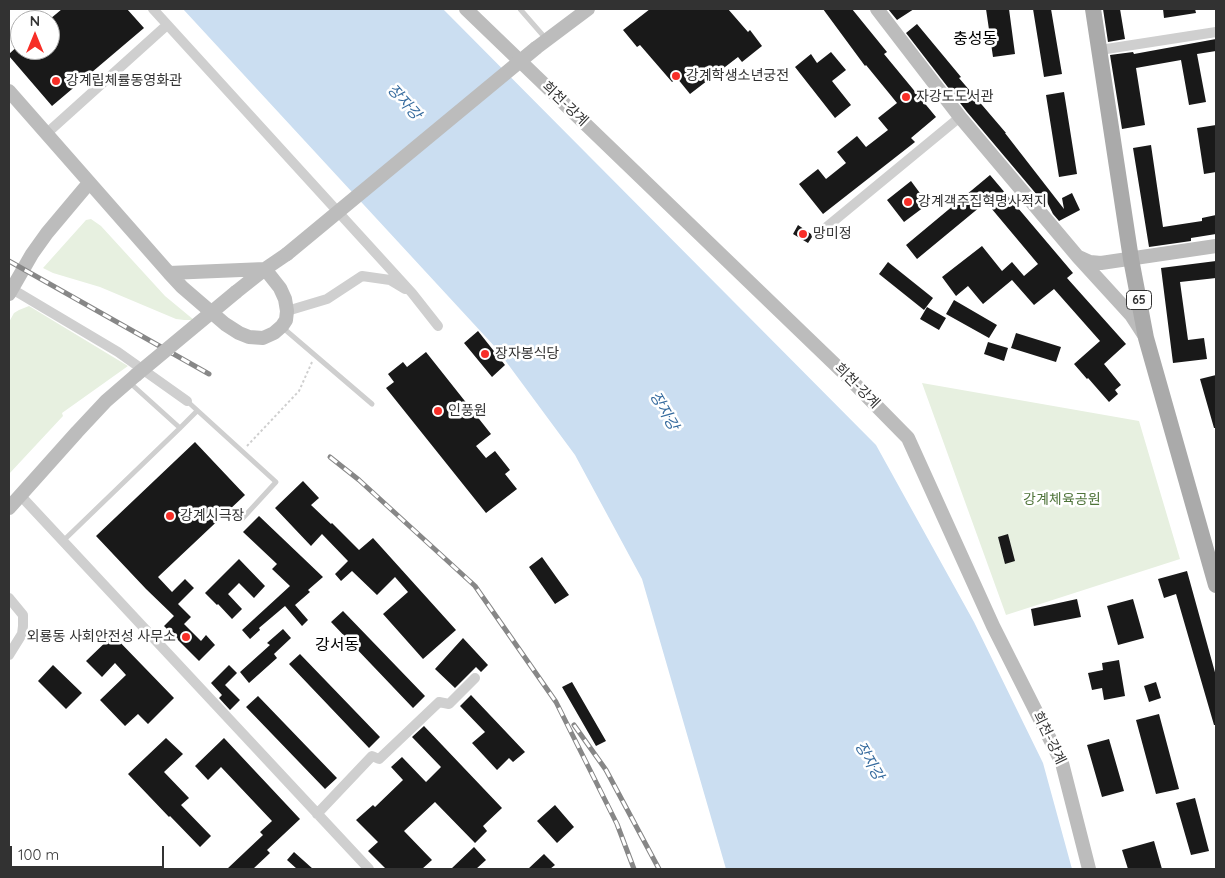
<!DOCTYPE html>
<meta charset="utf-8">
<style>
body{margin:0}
#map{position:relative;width:1225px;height:878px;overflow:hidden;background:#fff;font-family:Quicksand,sans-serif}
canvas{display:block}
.frame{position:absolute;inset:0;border:10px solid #323232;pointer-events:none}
.north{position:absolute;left:10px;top:10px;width:50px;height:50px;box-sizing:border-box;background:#fff;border:1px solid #adadad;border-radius:50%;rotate:0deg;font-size:14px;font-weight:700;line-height:20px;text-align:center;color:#323232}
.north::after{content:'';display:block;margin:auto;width:18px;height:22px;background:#f72e27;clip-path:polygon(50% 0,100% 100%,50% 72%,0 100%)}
.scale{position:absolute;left:10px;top:846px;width:154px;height:22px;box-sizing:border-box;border:2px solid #323232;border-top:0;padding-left:6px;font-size:15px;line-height:18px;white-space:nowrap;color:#323232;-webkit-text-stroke:4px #fff;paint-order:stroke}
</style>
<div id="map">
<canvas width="1225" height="878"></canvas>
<div class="frame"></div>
<div class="north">N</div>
<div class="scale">100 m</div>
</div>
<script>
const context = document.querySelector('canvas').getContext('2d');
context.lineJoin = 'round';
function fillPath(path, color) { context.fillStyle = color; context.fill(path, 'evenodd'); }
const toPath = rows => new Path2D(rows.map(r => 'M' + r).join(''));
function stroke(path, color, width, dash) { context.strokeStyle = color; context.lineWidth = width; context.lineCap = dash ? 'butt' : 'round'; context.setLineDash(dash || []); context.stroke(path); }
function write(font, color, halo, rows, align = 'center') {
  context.font = font + ' Quicksand,"Noto Sans KR",sans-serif'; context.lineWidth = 5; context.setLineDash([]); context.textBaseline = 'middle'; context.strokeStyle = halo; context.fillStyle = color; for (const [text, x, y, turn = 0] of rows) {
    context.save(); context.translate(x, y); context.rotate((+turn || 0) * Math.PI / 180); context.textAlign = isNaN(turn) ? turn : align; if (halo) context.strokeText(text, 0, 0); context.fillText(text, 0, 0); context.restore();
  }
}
const green = toPath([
 [91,219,101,226,165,296,194,320,184,320,176,319,100,287,53,273,43,268,86,220],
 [29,306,128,366,62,413,63,416,9,474,9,322,14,313,19,310],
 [922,383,1139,421,1180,559,1006,615]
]);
const water = toPath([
 [183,9,443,9,876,445,974,622,1043,763,1072,869,726,869,642,579,575,455,496,348]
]);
const building = toPath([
 [62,9,127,9,144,28,52,106,9,56,9,54,20,44,20,50,50,50,50,19],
 [650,9,728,9,748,32,750,30,762,46,742,62,738,57,690,94,677,78,672,82,640,45,637,47,623,30],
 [823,9,852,9,887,52,884,54,936,117,911,138,915,142,823,214,799,184,818,169,826,179,846,163,837,152,857,136,866,147,888,130,878,118,897,103,866,65,865,66],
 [888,9,914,9,897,20],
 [986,9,1009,9,1015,54,993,57],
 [1033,9,1051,9,1062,74,1044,77],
 [1103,9,1120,9,1125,39,1108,42],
 [1163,9,1195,9,1196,13,1164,18],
 [917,24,961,77,959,78,1006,133,1005,133,1064,209,1062,198,1072,193,1080,210,1059,221,1053,214,1046,200,1043,202,967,112,906,33],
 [1216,39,1216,51,1197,54,1206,102,1189,105,1181,60,1136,68,1145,125,1122,129,1110,55,1133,52,1134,54],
 [831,52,846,70,832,81,851,105,835,118,795,67,811,54,817,63],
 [1064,92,1077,174,1059,177,1046,95],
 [1216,125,1216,172,1204,174,1197,128],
 [1151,145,1163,227,1202,221,1202,218,1216,215,1216,234,1191,238,1191,241,1149,247,1133,148],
 [990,175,1073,273,1067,278,1126,344,1104,364,1121,385,1115,390,1118,394,1109,402,1088,378,1087,379,1074,364,1100,341,1054,289,1034,305,1012,280,983,304,968,286,956,296,942,277,982,246,1002,271,1012,262,1024,276,1038,264,986,202,917,259,906,245],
 [911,181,928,204,904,222,887,200],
 [798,225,811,234,812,237,808,243,793,234],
 [1216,261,1216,278,1180,282,1188,340,1204,338,1207,359,1173,363,1161,268],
 [888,262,933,298,924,310,879,274],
 [954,300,997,325,989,338,946,314],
 [927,307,946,318,939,330,920,319],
 [478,331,505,365,492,377,464,343],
 [1016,333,1061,347,1056,362,1011,348],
 [988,342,1008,348,1004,361,984,354],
 [426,352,491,434,476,446,486,458,495,451,510,470,505,474,517,489,486,513,386,388,394,382,388,374,403,362,407,367],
 [1216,375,1216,428,1214,428,1200,379],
 [195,442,245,495,158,577,172,592,185,579,194,588,178,604,191,617,184,624,201,641,206,635,215,645,199,661,164,626,174,616,146,589,96,536],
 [303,481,319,498,311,505,331,524,332,523,359,550,373,538,456,630,423,659,383,614,408,592,395,577,377,595,352,571,341,581,335,574,348,561,322,534,311,546,275,508],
 [259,516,323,577,308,590,310,592,295,605,308,620,302,626,285,606,259,628,260,630,250,639,242,630,290,586,272,569,277,564,243,532],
 [1008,534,1015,561,1005,564,998,537],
 [542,557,569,595,555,604,529,567],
 [239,559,265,586,254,598,239,583,228,594,242,609,232,619,218,604,217,605,205,593],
 [1187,571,1216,676,1216,725,1214,725,1176,594,1164,598,1158,579],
 [1077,599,1081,617,1034,626,1031,609],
 [1133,599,1144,638,1118,645,1107,606],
 [343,611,425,696,413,708,331,622],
 [283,629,291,638,274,654,277,658,249,683,240,672,270,645,267,643],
 [113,635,174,698,148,724,138,714,125,726,100,700,126,675,115,663,102,677,86,661],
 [463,638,488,665,481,672,476,667,455,688,435,669],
 [300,654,380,737,369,748,289,664],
 [1119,660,1125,696,1104,700,1102,688,1092,690,1088,673,1103,670,1102,663],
 [53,665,82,693,66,709,38,681],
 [229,665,237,673,225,685,240,700,230,710,219,698,222,695,211,683],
 [572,682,606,741,596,746,562,687],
 [1156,682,1161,698,1149,702,1144,686],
 [471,695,525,752,513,762,509,758,497,770,472,743,485,732,460,706],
 [258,696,337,778,325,789,246,707],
 [1159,714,1179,789,1156,794,1136,720],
 [424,726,502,808,483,826,487,831,475,843,435,802,404,831,432,860,422,869,386,869,368,851,378,842,356,820,373,805,375,807,403,780,391,767,402,757,426,782,441,767,412,737],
 [166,738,183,754,164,772,189,798,181,805,211,836,200,847,170,816,169,817,128,774],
 [224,738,300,819,267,850,270,853,253,869,227,869,263,835,260,832,272,821,221,767,208,780,195,766],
 [1109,739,1124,791,1102,797,1087,745],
 [1195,798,1209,851,1191,855,1176,803],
 [555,805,574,827,557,843,537,821],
 [1154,841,1162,869,1128,869,1122,850],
 [474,847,486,860,476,869,451,869],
 [294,852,313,869,297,869,287,860],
 [544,854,555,865,550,869,528,869]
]);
const path = toPath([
 [247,446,299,391,312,362]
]);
const lane = toPath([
 [520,9,547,40],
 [282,327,372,404],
 [129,382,180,428],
 [187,401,276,482,242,519],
 [63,541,180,428,197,411]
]);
const street = toPath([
 [153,9,412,293,438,326],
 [1100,50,1216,32],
 [46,134,167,25],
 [818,234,960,117],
 [12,289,118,352,187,401],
 [287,311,327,299,362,276,390,280,405,289],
 [20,495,369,869],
 [9,598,23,615,23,626,22,634,9,655],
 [317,814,372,756,379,759,439,702,449,704,475,678]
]);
const secondary = toPath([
 [466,9,848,377,908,438,993,626,1062,763,1089,869],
 [877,9,960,117,1078,257,1131,315,1144,335],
 [536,48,588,9],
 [9,91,169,273,182,287,225,324,239,333,249,337,263,338,274,333,282,326,286,320,287,311,285,299,280,288,265,269,169,273],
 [1079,257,1090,262,1101,263,1216,246],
 [236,292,265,269,287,254],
 [9,294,32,254,47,233,89,183],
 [9,508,77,432,106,401,136,375]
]);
const primary = toPath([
 [1093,9,1131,259,1146,338,1216,585]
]);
const rail = toPath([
 [9,261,209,374],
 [330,457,359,480,475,586,556,702,617,824,634,869],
 [574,725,606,770,659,869]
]);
const secondaryBridge = toPath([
 [287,254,536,48],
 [136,375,236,292]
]);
const markers = [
 [676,76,5,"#f72e27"],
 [56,81,5,"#f72e27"],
 [906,97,5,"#f72e27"],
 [908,202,5,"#f72e27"],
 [803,234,5,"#f72e27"],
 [485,354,5,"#f72e27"],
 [438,411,5,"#f72e27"],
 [170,516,5,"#f72e27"],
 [186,637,5,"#f72e27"]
];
const shields = [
 [1139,300,25]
];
const shieldNames = [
 ["65",1139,300]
];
const poiNames = [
 ["강계학생소년궁전",686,76],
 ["강계립체률동영화관",66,81],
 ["자강도도서관",916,97],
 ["강계객주집혁명사적지",918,202],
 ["망미정",813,234],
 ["장자봉식당",495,354],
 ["인풍원",448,411],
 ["강계시극장",180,516],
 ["외룡동 사회안전성 사무소",176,637,"right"]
];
const streetNames = [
 ["희천-강계",565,104,44],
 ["희천-강계",857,386,45],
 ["희천-강계",1049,738,64]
];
const parkNames = [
 ["강계체육공원",1062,500]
];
const waterNames = [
 ["장자강",404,102,48],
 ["장자강",664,411,60],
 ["장자강",869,761,60]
];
const quarterNames = [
 ["충성동",975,39],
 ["강서동",337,645]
];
fillPath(green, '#e7f0e0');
fillPath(water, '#cbdef1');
fillPath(building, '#191919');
stroke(path, '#cfcfcf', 2, [2.5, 2.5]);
stroke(lane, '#cfcfcf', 5);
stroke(street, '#cfcfcf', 10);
stroke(secondary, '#bcbcbc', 14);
stroke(primary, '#aaa', 16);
stroke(rail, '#878787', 5);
stroke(rail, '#fff', 3, [9]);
stroke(secondaryBridge, '#bcbcbc', 14);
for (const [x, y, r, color] of markers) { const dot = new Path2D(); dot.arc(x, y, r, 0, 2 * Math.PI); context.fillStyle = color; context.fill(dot); stroke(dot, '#fff', 2); }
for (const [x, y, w] of shields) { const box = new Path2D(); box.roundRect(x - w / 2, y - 9.5, w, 19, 4); context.fillStyle = '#fff'; context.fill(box); stroke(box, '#323232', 1); }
write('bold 12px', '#323232', null, shieldNames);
write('14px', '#323232', '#fff', poiNames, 'left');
write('14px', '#323232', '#fff', streetNames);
write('14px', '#4f743a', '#fff', parkNames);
write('italic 15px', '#366b9e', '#fff', waterNames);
write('16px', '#000', '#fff', quarterNames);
</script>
